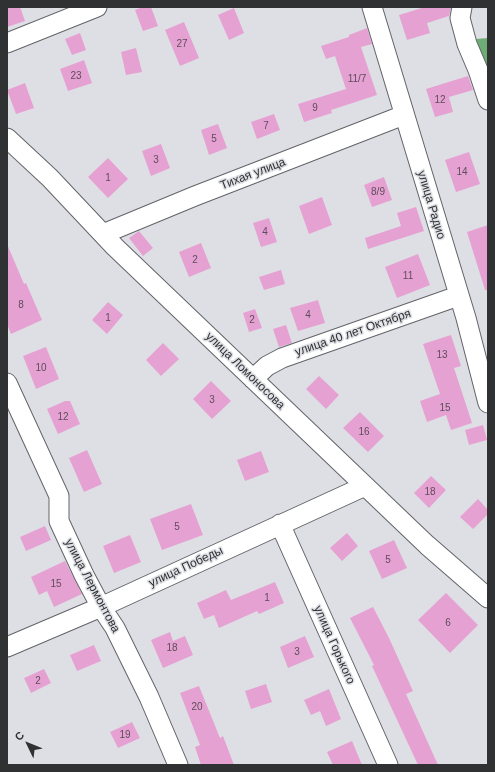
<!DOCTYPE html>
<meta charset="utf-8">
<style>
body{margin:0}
#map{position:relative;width:495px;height:772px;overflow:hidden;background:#dedfe4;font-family:Arial,sans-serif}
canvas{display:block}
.frame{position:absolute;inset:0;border:8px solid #303133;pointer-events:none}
.north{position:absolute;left:8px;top:724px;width:40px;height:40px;-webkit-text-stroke:3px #dedfe4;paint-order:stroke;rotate:313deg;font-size:11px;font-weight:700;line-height:16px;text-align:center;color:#303133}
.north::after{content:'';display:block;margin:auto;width:14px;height:18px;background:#303133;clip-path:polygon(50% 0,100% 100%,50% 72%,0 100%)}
</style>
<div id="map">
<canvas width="495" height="772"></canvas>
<div class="frame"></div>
<div class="north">С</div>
</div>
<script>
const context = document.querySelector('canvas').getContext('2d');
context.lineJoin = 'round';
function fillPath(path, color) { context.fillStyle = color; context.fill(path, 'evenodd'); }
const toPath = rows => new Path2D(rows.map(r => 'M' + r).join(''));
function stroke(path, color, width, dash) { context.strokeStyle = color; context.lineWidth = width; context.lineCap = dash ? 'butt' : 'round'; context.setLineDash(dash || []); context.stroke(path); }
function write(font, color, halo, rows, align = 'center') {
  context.font = font + ' Arial,sans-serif'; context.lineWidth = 3; context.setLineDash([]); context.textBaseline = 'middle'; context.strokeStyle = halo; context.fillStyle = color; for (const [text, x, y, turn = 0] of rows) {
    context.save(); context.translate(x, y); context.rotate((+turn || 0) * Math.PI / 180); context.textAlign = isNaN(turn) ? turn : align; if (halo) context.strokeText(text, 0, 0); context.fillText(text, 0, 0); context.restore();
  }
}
const forest = toPath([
 [488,38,488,81,476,39]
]);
const building = toPath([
 [7,7,20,7,25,21,7,27],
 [143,7,151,7,158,26,143,31,135,10],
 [425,7,451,7,449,16,427,23,430,33,407,40,399,15],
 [234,8,244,33,229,40,218,15],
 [184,22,199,58,180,66,165,30],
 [367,28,372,44,361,47,377,95,331,110,332,113,304,122,298,104,346,89,335,56,326,59,321,46,349,37,349,35],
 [80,33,86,50,72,55,65,39],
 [136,48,142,72,126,75,121,52],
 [84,60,92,83,68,91,60,69],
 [468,76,473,90,449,97,453,112,435,117,426,89],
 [25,83,34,108,16,114,7,90],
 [274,114,280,130,257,139,251,122],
 [218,124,227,148,209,155,201,130],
 [161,144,170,168,151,176,142,151],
 [469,152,480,184,456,192,445,160],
 [108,158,128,179,108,198,88,177],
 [384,177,392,200,372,207,364,185],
 [322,197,332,225,309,234,299,206],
 [416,207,424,231,368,249,365,238,401,226,397,213],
 [269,218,277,242,261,247,253,223],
 [488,225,488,290,485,290,467,232],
 [139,231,153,248,143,256,129,238],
 [201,243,211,268,189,277,179,252],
 [7,244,24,284,26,283,42,320,11,334,7,324],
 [418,254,430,285,397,298,385,267],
 [281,270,285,284,264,290,259,277],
 [318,300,325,323,298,331,290,308],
 [108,302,123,315,107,334,92,320],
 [255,309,262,328,249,332,243,313],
 [286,325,292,343,279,347,273,329],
 [451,335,461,366,454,368,472,423,451,430,446,415,427,422,420,401,440,394,423,344],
 [163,343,179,359,161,376,146,360],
 [46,347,59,379,36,389,23,356],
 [319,376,339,395,326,409,306,389],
 [211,381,231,401,212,419,193,399],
 [65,401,70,401,80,424,58,434,47,409],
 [360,412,384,436,368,452,343,428],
 [483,425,487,440,469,445,465,430],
 [87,450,102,484,84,492,69,458],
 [261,451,269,472,245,481,237,460],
 [431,476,446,490,429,508,414,493],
 [478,499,488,510,488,514,473,529,460,517],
 [191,504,203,535,162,550,150,519],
 [45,526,51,540,26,551,20,537],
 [347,533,358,546,342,561,330,548],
 [130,535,141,562,114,573,103,546],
 [394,540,407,568,382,579,369,551],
 [65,561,82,594,54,607,47,591,39,595,31,577],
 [275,582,284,603,259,614,257,611,219,628,214,615,204,619,197,603,226,590,231,600],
 [446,593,478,625,450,653,418,620],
 [373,607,389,638,413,691,406,694,438,765,418,765,372,666,374,665,350,618],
 [170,632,173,641,185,636,193,655,163,668,151,640],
 [305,636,314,657,288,668,280,647],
 [94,645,101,661,77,671,70,655],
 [44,669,51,683,31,693,24,678],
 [266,684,272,702,251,709,245,691],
 [199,686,220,738,223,736,234,765,201,765,195,747,200,745,180,693],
 [329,689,341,719,326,726,320,711,311,715,304,700],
 [132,722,140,738,118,748,110,732],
 [352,741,362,765,333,765,327,752]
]);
const minor = toPath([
 [372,7,466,318,488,403],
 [462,7,460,18,467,44,478,70,488,100],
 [7,43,97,7],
 [7,138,50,178,115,247,427,545,488,598],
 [103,234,195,196,404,115],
 [253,379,267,366,282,358,458,296],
 [7,383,59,496,59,521,84,575,101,607,115,628,149,697,178,765],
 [280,524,388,765],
 [7,647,101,607,365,486]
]);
const numberNames = [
 ["27",182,44],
 ["23",76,76],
 ["11/7",357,79],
 ["12",440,100],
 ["9",315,108],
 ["7",266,126],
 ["5",214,139],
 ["3",156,160],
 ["14",462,172],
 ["1",108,178],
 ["8/9",378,192],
 ["4",265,232],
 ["2",195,260],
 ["11",408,276],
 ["8",21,305],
 ["4",308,315],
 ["1",108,318],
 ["2",252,320],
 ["13",442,355],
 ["10",41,368],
 ["3",212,400],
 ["15",445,408],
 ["12",63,417],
 ["16",364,432],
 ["18",430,492],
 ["5",177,527],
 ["5",388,560],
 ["15",56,584],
 ["1",267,598],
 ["6",448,623],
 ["18",172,648],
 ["3",297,652],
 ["2",38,681],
 ["20",197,707],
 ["19",125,735]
];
const streetNames = [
 ["Тихая улица",253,174,-21],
 ["улица Радио",431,205,73],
 ["улица 40 лет Октября",353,333,-19],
 ["улица Ломоносова",245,371,44],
 ["улица Победы",186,567,-25],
 ["улица Лермонтова",92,586,62],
 ["улица Горького",334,645,66]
];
fillPath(forest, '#6dad75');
fillPath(building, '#e6a1d3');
stroke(minor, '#636469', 21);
stroke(minor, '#fff', 19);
write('10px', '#5e4d5b', null, numberNames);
write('12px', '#303133', '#dedfe4', streetNames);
</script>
